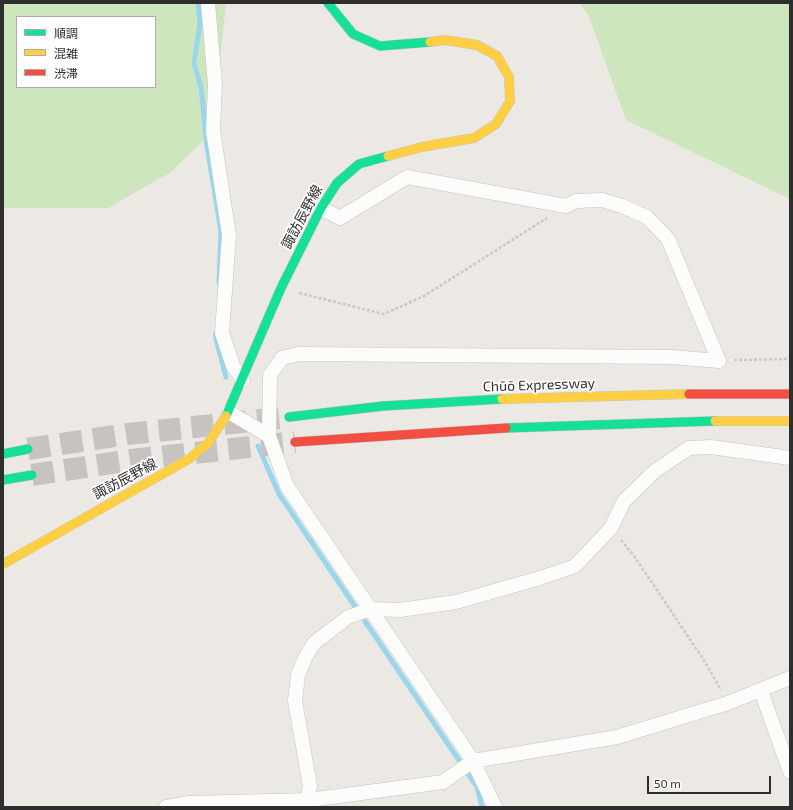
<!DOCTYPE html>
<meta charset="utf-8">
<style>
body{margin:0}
#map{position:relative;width:793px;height:810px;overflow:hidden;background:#ece8e4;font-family:"Exo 2","Noto Sans JP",sans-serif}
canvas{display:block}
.frame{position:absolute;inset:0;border:4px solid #2e2e2e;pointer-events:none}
.legend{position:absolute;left:16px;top:16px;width:140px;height:72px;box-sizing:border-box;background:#fff;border:1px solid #ababab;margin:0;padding:5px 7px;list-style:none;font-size:12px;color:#2e2e2e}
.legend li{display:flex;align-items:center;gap:8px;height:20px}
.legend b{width:20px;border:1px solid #ababab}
.scale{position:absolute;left:647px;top:776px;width:124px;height:18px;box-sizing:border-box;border:2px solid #2e2e2e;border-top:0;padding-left:5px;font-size:12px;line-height:14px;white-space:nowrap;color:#2e2e2e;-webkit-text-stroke:3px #fff;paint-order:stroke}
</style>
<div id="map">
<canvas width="793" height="810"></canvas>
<div class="frame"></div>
<ul class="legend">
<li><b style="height:5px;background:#16e098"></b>順調</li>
<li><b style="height:5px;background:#ffcf43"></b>混雑</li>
<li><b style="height:5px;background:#f24e42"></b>渋滞</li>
</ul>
<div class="scale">50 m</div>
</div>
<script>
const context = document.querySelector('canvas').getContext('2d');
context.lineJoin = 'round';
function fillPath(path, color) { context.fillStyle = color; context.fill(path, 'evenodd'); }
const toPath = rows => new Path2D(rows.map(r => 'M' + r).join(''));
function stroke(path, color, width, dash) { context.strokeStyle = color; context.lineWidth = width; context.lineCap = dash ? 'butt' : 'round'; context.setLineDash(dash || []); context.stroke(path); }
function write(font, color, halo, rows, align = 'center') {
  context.font = font + ' "Exo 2","Noto Sans JP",sans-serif'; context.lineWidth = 3.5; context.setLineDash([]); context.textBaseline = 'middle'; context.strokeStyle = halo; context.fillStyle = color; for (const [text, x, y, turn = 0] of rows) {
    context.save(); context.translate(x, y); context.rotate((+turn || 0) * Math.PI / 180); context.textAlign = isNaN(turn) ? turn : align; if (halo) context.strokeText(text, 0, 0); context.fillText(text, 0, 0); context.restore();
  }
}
const green = toPath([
 [3,3,226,3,213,131,171,172,108,208,3,208],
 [17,17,155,17,155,87,17,87],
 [580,3,790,3,790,199,626,120,589,17]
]);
const stream = toPath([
 [198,3,200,24,194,63,201,87,207,146,221,231,219,283],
 [216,333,216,339,226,377],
 [258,446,279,494,477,787,482,807]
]);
const highwayTunnel = toPath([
 [28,449,128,434,289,417],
 [32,475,131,460,295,442]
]);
const path = toPath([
 [299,293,384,314,424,296,547,218],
 [734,360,790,359],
 [621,540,634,556,671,611,705,662,721,690]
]);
const street = toPath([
 [208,3,215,84,213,131,229,235,222,333,233,366,243,380],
 [321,208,340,218,407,177,566,206,576,201,602,200,622,206,647,217,668,239,719,361,672,357,299,354,282,358,270,375,269,436,287,486,473,761,495,807],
 [229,412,269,436],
 [761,691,790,772],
 [166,807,190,803,309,800,443,782,473,761,617,737,728,703,790,678],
 [306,807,310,786,295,701,298,675,305,658,314,643,348,617,371,609,400,610,456,602,540,578,575,566,611,528,624,501,655,471,689,448,711,447,790,458]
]);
const fast = toPath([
 [328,3,353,34,380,46,430,42],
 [226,416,281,288,321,208,337,183,359,164,388,156],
 [289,417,383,406,502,399],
 [506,428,715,421],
 [3,454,28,449],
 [3,480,32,475]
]);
const slow = toPath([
 [388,156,422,147,474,138,496,124,510,101,509,77,497,56,477,45,445,40,430,42],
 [502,399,689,394],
 [715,421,790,421],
 [3,564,189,459,208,443,226,416]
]);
const jam = toPath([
 [689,394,790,394],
 [295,442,506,428]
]);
const streetNames = [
 ["諏訪辰野線",302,217,-62],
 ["Chūō Expressway",539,385,-2],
 ["諏訪辰野線",125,479,-28]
];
fillPath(green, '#cee6be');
stroke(stream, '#99d6ec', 5);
stroke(highwayTunnel, '#c6c3c0', 22, [22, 11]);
stroke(street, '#c5c4c5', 15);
stroke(fast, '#c6c5c4', 10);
stroke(slow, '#c6c5c4', 10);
stroke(jam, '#c6c5c4', 10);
stroke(path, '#c9c9c8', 2.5, [3, 2]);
stroke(street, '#fcfcfb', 14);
stroke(fast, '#16e098', 9);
stroke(slow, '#ffcf43', 9);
stroke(jam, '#f24e42', 9);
write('14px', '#2e2e2e', '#fff', streetNames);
</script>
